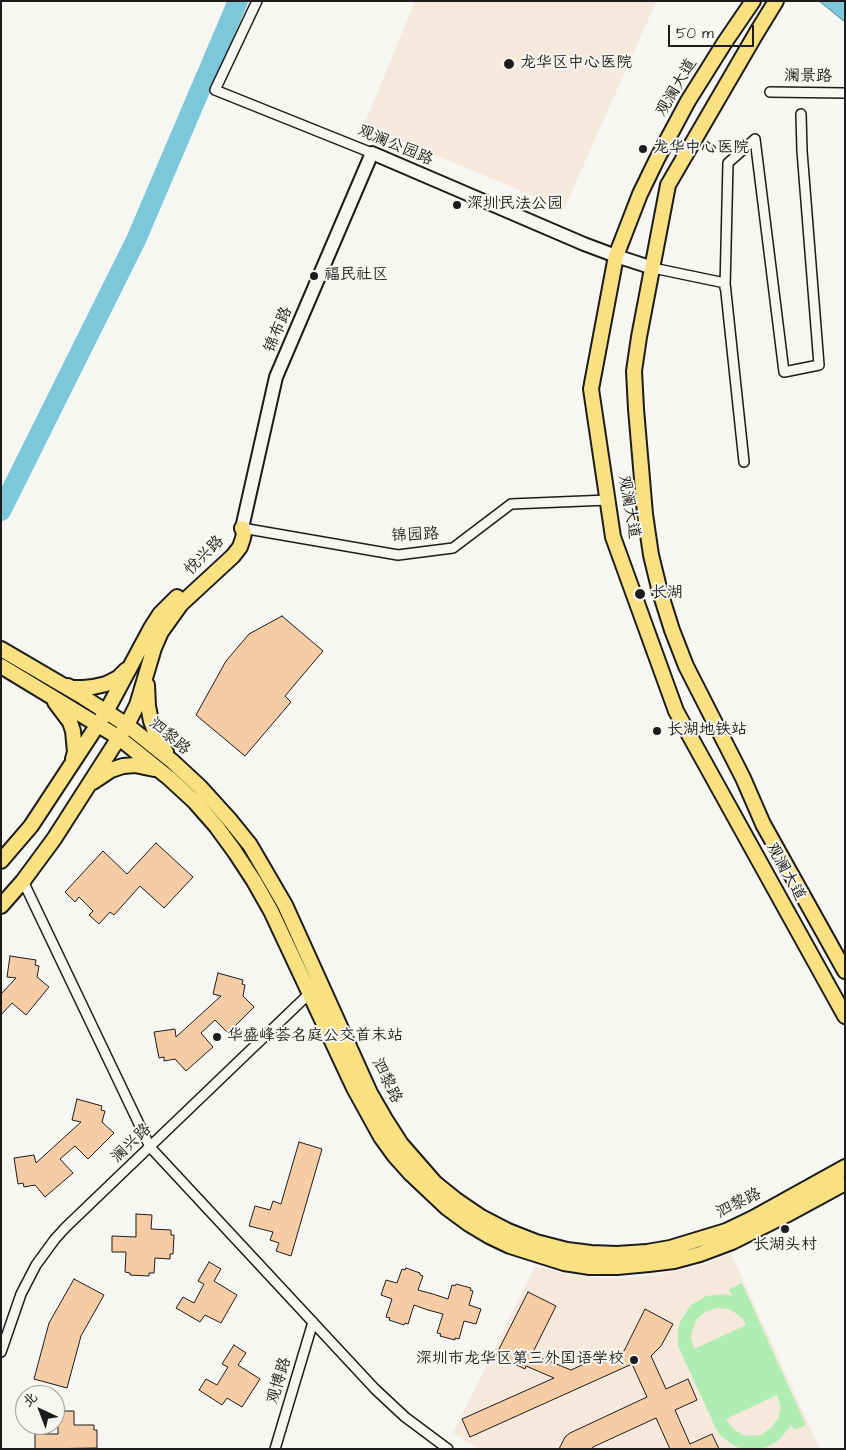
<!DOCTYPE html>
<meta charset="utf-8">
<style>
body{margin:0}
#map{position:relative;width:846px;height:1450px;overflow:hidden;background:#f6f6f2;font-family:"Architects Daughter","LXGW WenKai TC",sans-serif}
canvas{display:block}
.frame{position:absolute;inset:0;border:2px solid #1c1c1c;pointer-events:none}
.north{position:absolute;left:15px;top:1385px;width:50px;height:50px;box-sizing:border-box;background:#f6f6f2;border:1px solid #9f9f9c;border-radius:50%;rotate:317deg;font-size:14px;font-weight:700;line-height:20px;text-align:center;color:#1c1c1c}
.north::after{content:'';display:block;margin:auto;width:18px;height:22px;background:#1c1c1c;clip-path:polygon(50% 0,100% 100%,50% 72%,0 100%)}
.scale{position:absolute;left:668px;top:25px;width:86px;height:22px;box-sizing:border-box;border:2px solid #1c1c1c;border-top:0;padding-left:6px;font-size:15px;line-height:18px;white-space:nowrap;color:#1c1c1c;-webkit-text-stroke:4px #f6f6f2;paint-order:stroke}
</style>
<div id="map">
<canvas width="846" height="1450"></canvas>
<div class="frame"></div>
<div class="north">北</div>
<div class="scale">50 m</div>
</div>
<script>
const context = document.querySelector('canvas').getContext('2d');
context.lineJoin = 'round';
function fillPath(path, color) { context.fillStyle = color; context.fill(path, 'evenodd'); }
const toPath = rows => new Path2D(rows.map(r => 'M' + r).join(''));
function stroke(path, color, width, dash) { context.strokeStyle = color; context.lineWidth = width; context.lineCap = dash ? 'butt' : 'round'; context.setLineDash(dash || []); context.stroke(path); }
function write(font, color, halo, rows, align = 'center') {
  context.font = font + ' "Architects Daughter","LXGW WenKai TC",sans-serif'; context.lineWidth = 4; context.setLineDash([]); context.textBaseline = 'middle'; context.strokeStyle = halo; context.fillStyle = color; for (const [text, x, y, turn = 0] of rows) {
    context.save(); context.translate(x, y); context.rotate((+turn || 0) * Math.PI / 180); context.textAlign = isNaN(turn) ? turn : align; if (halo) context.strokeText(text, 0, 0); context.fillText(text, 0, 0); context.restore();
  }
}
const built = toPath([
 [415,1,656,2,564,209,364,125],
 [731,1253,820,1449,479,1449,453,1433,535,1266,563,1273,591,1277,620,1278,649,1276,677,1271,705,1264]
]);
const green = toPath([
 [742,1283,806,1425,794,1430,791,1425,780,1439,773,1444,760,1449,739,1448,731,1444,718,1433,678,1346,678,1328,681,1320,691,1305,706,1296,724,1294,732,1296,729,1289],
 [717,1308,728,1309,734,1312,743,1319,746,1325,694,1349,691,1337,692,1331,696,1320,705,1312],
 [777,1395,781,1407,778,1419,771,1428,761,1435,749,1436,743,1435,733,1429,726,1419]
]);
const water = toPath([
 [819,1,845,1,845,22,819,1]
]);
const river = toPath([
 [1,511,136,240,238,1]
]);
const building = toPath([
 [282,616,323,651,285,696,291,702,245,756,196,715,226,661,249,634,282,616],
 [156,843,193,877,164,908,140,886,114,915,110,912,99,924,89,915,93,911,79,897,75,902,65,892,103,851,127,874,156,843],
 [10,956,36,960,35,965,39,966,37,977,49,987,26,1015,12,1003,1,1015,1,994,16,978,7,977,10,956],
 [218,973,243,980,242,984,245,985,243,996,254,1007,228,1033,215,1020,201,1033,213,1047,186,1071,175,1059,164,1061,164,1057,159,1058,154,1032,175,1029,176,1037,221,996,213,994,218,973],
 [77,1099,102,1106,101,1110,105,1111,102,1122,114,1133,88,1159,75,1146,60,1159,73,1173,45,1197,35,1185,24,1187,23,1183,18,1184,14,1158,34,1155,36,1163,81,1122,72,1120,77,1099],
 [299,1142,322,1149,291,1256,276,1251,279,1243,270,1240,273,1232,249,1226,255,1206,270,1210,273,1201,281,1204,299,1142],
 [136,1214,152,1215,151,1229,171,1230,171,1235,174,1235,173,1254,170,1254,170,1259,155,1258,154,1273,149,1273,149,1276,130,1275,130,1273,125,1272,126,1252,112,1252,112,1236,136,1237,136,1214],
 [209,1262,221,1269,214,1281,237,1295,221,1323,205,1315,200,1322,176,1308,183,1297,194,1303,204,1284,198,1281,209,1262],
 [406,1268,420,1273,420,1275,423,1276,418,1290,433,1294,448,1299,452,1285,455,1286,456,1284,471,1288,470,1290,473,1291,469,1305,481,1309,476,1324,464,1321,459,1339,455,1338,455,1340,440,1336,441,1334,437,1333,443,1314,428,1310,414,1305,408,1324,405,1323,404,1325,389,1320,390,1318,386,1317,392,1299,381,1295,386,1280,397,1283,402,1269,405,1270,406,1268],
 [74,1279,104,1295,81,1336,67,1388,34,1379,49,1323,74,1279],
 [528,1292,556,1306,532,1354,571,1370,597,1358,599,1362,624,1351,645,1309,673,1324,661,1346,651,1356,666,1389,688,1379,697,1400,675,1410,690,1444,712,1434,719,1449,670,1449,656,1418,593,1447,592,1449,559,1449,565,1437,570,1433,647,1397,632,1364,470,1437,462,1419,554,1378,526,1366,525,1369,496,1355,528,1292],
 [234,1345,246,1353,238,1365,260,1379,242,1407,227,1398,222,1405,199,1390,206,1379,217,1385,228,1367,222,1364,234,1345],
 [58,1411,74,1411,74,1425,94,1425,94,1430,97,1430,97,1448,35,1449,35,1434,58,1434,58,1411]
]);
const minor = toPath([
 [257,1,215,90,372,153],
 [770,92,845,93],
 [653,268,725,283,744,462],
 [725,288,728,163,755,139,784,372,819,365,802,151,801,114],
 [242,528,398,555,453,548,511,504,608,500],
 [23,881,150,1147,375,1389,405,1417,448,1449],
 [1,1352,21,1294,36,1265,55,1239,66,1227,313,990],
 [275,1449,313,1322]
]);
const secondary = toPath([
 [242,528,276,377,372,153,584,244,616,256,653,268]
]);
const primary = toPath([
 [753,1,725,42,688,101,657,159,640,194,616,256,591,389,613,537,676,711,845,1016],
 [776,1,757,32,668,185,639,337,634,371,636,409,645,514,651,555,660,592,672,630,686,666,743,778,763,824,845,971],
 [1,649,83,697,127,725,172,761,200,787,229,819,250,845,285,905,370,1093,385,1119,401,1144,435,1183,456,1200,481,1217,508,1231,536,1242,567,1250,591,1253,617,1254,647,1252,670,1248,726,1231,753,1218,845,1167],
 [1,666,118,737,169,778,194,801,216,826,235,852,254,881,271,911,354,1088,381,1137,394,1155,411,1174,446,1207,469,1224,489,1236,510,1246,564,1263,590,1267,617,1267,649,1264,674,1261,700,1254,732,1242,786,1215,845,1183],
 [147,685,148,706,151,721,156,735,166,752],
 [68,686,72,688,83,688,93,687,106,684,118,678,126,670],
 [55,702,70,722,73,731,75,752,73,759],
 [93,782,111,770,123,766,135,765,154,769],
 [1,861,31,826,106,712,151,628,160,614,177,597],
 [1,906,23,881,54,839,127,725,137,705,154,648,161,632,181,604,233,556,240,547,243,538,244,533,242,528]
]);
const markers = [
 [509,64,6,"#1c1c1c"],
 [643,149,5,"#1c1c1c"],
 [457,205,5,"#1c1c1c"],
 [314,276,5,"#1c1c1c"],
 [640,594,6,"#1c1c1c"],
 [657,731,5,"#1c1c1c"],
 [217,1037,5,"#1c1c1c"],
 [785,1229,5,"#1c1c1c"],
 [634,1360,5,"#1c1c1c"]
];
const poiNames = [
 ["龙华区中心医院",520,64],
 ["龙华中心医院",653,149],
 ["深圳民法公园",467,205],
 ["福民社区",324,276],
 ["长湖",651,594],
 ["长湖地铁站",667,731],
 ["华盛峰荟名庭公交首末站",227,1037],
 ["长湖头村",785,1246,"center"],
 ["深圳市龙华区第三外国语学校",624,1360,"right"]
];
const streetNames = [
 ["澜景路",808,77,1],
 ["观澜大道",677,88,-59],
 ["观澜公园路",395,146,23],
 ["锦布路",279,330,-67],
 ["观澜大道",628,507,80],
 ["锦园路",415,536,-3],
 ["悦兴路",205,556,-45],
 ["泗黎路",169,737,40],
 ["观澜大道",785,872,61],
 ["泗黎路",386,1081,64],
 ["澜兴路",132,1144,-44],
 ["泗黎路",739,1204,-26],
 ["观博路",280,1381,-73]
];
fillPath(built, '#f6e9db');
fillPath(green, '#b0edb3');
fillPath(water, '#7bc8da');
stroke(water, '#55838e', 1);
stroke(river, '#7bc8da', 20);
fillPath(building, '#f6cca5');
stroke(building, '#1c1c1c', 1);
stroke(minor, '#1c1c1c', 12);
stroke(secondary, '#1c1c1c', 16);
stroke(primary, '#1c1c1c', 18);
stroke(minor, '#f6f6f2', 9);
stroke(secondary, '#f6f6f2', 12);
stroke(primary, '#f9e181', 14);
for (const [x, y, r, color] of markers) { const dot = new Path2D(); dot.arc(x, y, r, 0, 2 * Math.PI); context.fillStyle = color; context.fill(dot); stroke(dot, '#f6f6f2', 2); }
write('16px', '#1c1c1c', '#f6f6f2', poiNames, 'left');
write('16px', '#1c1c1c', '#f6f6f2', streetNames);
</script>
